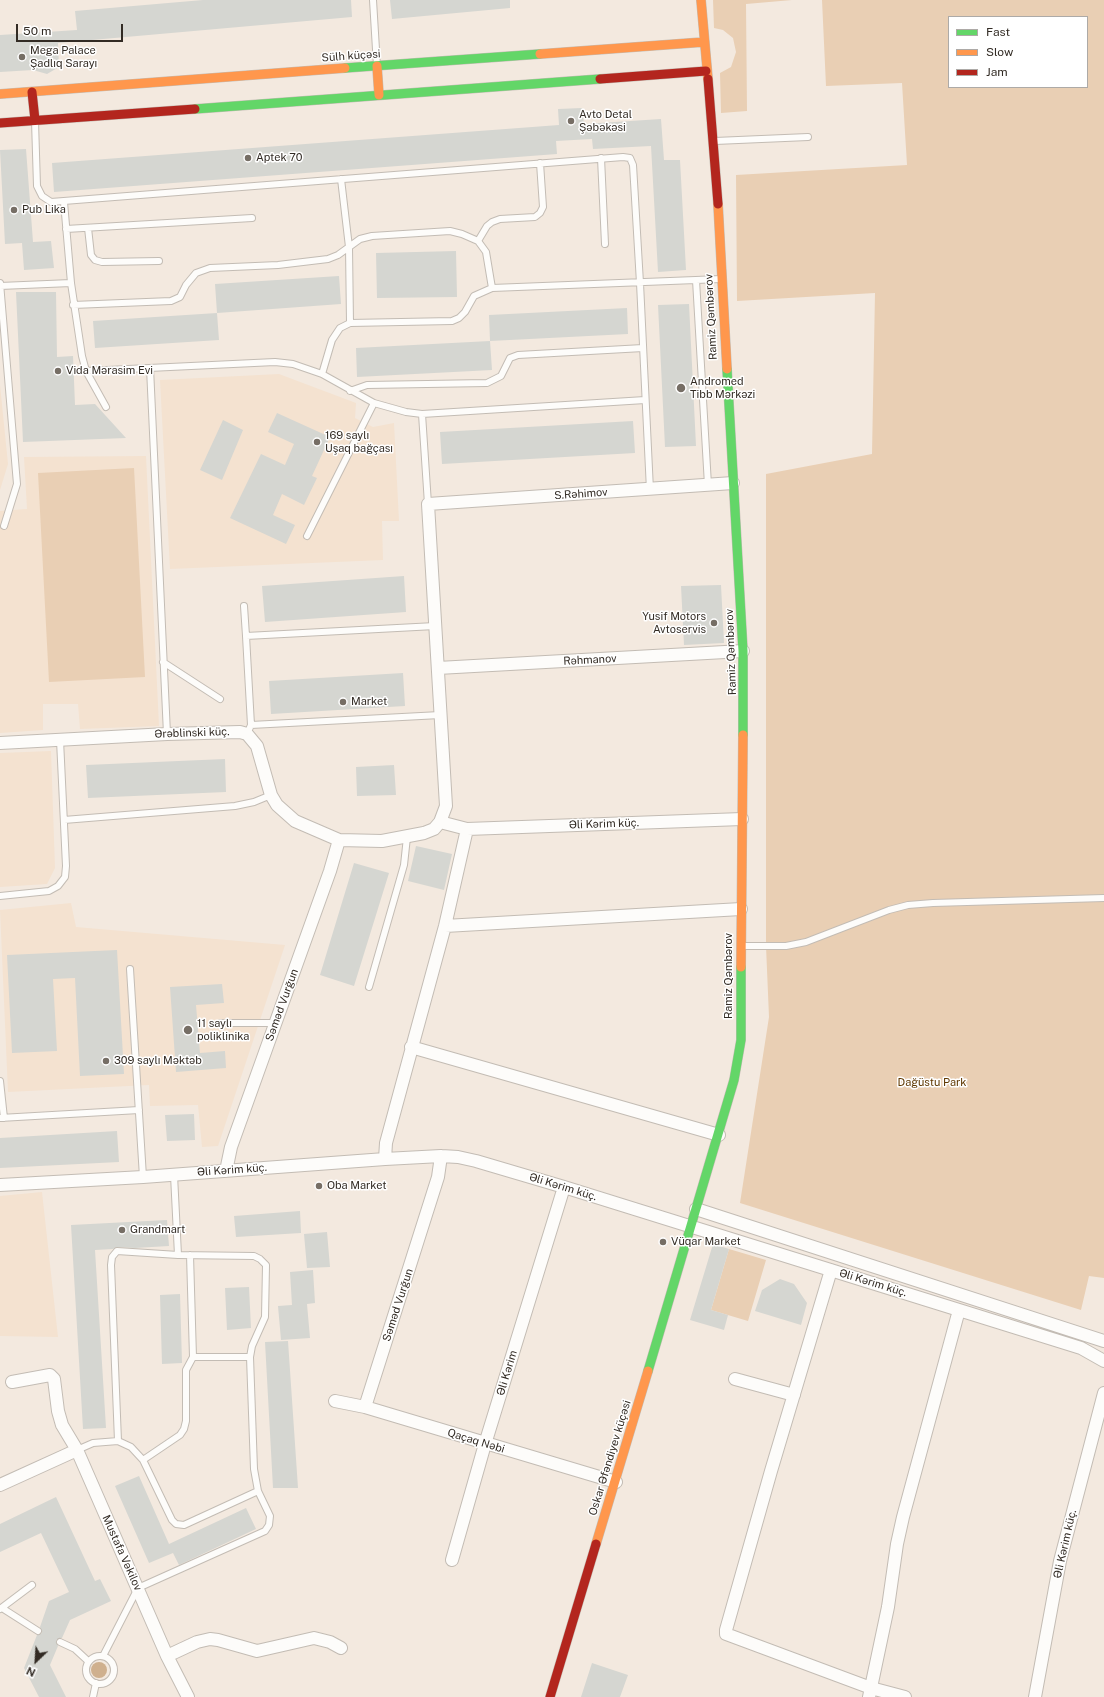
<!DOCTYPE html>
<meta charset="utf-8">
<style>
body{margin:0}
#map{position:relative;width:1104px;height:1697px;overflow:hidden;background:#f3e9df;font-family:"Public Sans",sans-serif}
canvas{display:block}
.legend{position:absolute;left:948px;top:16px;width:140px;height:72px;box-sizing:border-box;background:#fff;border:1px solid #adaaa7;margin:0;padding:5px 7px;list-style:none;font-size:12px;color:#322b24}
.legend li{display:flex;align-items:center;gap:8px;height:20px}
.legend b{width:20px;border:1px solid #adaaa7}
.north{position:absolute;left:16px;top:1641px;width:40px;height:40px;-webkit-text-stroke:3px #fff;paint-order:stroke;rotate:205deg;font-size:11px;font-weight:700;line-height:16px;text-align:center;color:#322b24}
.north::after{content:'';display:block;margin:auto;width:14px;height:18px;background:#322b24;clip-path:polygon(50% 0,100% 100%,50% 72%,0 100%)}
.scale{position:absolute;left:16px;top:24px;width:107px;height:18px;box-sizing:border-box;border:2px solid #322b24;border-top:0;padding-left:5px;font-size:12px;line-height:14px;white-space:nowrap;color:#322b24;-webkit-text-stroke:3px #fff;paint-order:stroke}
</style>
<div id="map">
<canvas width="1104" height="1697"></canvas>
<ul class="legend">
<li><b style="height:5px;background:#63d668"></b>Fast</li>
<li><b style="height:5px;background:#ff974d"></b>Slow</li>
<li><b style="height:5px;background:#b3261e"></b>Jam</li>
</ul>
<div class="north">N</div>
<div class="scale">50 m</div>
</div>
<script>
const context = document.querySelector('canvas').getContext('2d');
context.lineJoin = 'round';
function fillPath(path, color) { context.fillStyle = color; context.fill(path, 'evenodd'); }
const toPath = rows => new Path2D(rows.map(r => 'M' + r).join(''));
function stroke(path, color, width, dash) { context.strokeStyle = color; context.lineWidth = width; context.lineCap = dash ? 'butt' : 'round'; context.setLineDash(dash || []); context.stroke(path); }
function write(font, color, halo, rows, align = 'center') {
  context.font = font + ' "Public Sans",sans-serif'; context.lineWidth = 3; context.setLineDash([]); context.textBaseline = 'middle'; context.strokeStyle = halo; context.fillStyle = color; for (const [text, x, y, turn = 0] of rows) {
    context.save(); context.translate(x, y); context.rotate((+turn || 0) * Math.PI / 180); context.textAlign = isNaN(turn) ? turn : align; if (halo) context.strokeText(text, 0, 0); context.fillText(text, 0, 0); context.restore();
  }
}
const built = toPath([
 [279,374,356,403,355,418,373,427,394,423,399,521,382,521,383,560,170,569,160,380],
 [0,385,8,464,0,490],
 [146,456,159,726,80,729,78,704,43,704,43,730,0,733,0,511,27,509,24,457],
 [51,751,55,868,47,884,0,887,0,753],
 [71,903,76,927,285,945,218,1146,202,1147,198,1105,150,1106,149,1085,8,1092,0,910],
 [42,1192,58,1337,0,1336,0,1196]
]);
const green = toPath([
 [713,0,792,0,746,4,747,111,721,113,720,73,731,67,736,52,733,38,723,30,714,28],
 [822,0,1104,0,1104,1278,1089,1276,1081,1310,740,1203,769,1017,766,946,766,474,872,454,875,293,737,301,736,175,907,165,902,83,826,86],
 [949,17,1087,17,1087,87,949,87],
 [134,468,145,677,49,682,38,473],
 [729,1249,766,1260,748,1321,711,1310]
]);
const water = toPath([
 '91 1670a8 8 0 1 1 16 0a8 8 0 1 1-16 0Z'
]);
const building = toPath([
 [203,0,351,0,352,17,58,43,59,67,47,74,33,70,0,72,0,35,77,30,75,11],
 [390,0,510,0,510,8,392,19],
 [582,108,584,124,661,119,664,160,680,160,686,270,658,272,651,146,593,149,592,139,556,141,557,154,54,192,52,163,559,125,558,109],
 [26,149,33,242,51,241,54,268,24,270,22,243,5,244,0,150],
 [456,251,457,297,377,298,376,253],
 [339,276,341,304,217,313,215,284],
 [16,292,56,292,57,357,73,356,75,405,95,404,126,438,23,442],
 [689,304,696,446,665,447,658,305],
 [627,308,628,334,490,341,489,315],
 [217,313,219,340,95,348,93,321],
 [490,341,492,370,357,377,356,348],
 [277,413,330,437,312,476,317,478,304,505,282,494,273,515,295,525,286,544,230,518,261,454,285,465,294,444,268,432],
 [223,420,243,430,222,480,200,470],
 [633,421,635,453,442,464,440,432],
 [404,576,406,612,265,622,262,586],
 [721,585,724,643,684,645,681,586],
 [403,673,405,706,271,714,269,681],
 [225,759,226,792,88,798,86,765],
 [394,765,396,795,357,796,356,767],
 [416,846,452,854,444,890,408,881],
 [354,863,389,873,354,986,320,975],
 [117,950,124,1074,80,1076,75,978,53,979,57,1051,12,1053,7,955],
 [222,984,224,1003,196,1005,200,1053,225,1051,226,1068,176,1072,170,987],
 [194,1114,195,1140,167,1141,165,1115],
 [117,1131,119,1162,0,1168,0,1138],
 [300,1211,301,1233,236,1237,234,1216],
 [167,1220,169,1246,135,1248,117,1247,113,1249,95,1250,106,1428,83,1429,71,1225],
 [327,1232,330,1267,307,1268,304,1234],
 [713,1244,729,1249,711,1310,728,1315,724,1330,690,1320],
 [313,1270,315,1303,307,1304,310,1338,281,1340,278,1306,292,1305,290,1272],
 [780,1279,794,1284,807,1303,801,1325,755,1311,762,1290],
 [249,1287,251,1328,227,1330,225,1288],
 [180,1294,182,1363,162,1364,160,1295],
 [288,1341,298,1488,273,1488,265,1342],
 [139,1476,169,1544,246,1508,256,1529,179,1565,173,1553,149,1563,115,1486],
 [56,1497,95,1581,100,1579,111,1601,70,1620,62,1638,56,1640,58,1646,50,1665,66,1697,39,1697,24,1668,37,1635,42,1633,40,1627,49,1601,69,1592,41,1533,0,1552,0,1524],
 [592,1663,628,1675,620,1697,581,1697]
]);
const lane = toPath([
 [373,0,377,66],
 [35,121,37,186,42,196,51,202,623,157,630,158,633,165,640,283,650,490],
 [715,141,808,137],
 [601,158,605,244],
 [341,179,349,247,350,323,452,321,459,318,465,312,474,296,492,288,721,279],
 [64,202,71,283,82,356,86,371,106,407],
 [88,228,91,255,95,260,102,262,159,261],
 [66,229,252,218],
 [478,241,487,226,492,222,500,219,535,217,540,213,543,207,540,163],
 [696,280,708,485],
 [0,283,17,484,4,526],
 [0,286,71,283],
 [73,305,171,301,180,297,186,285,196,273,210,268,278,265,328,259,338,255,360,239,372,236,450,231,462,234,478,241,486,252,492,288],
 [150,368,167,734],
 [86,371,275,362,293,364,322,374,374,403,406,412,422,414,645,400],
 [322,374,332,340,340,328,350,323],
 [350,391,367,385,487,383,501,376,510,358,518,355,643,348],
 [422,414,428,504],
 [307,536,374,403],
 [244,606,246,636],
 [163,662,220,699],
 [251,725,440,715],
 [247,734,251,725,246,636,435,626],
 [64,820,235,806,254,802,271,795],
 [0,896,49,891,58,886,65,877,66,866,60,740],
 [743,946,786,946,806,942,889,910,908,905,933,903,1104,898],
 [130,969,143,1177],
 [369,987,404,865,407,837],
 [221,1023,275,1023],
 [0,1081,4,1118],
 [0,1118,139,1110],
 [174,1175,178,1255],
 [193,1357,250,1357],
 [118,1441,131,1447,143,1460,172,1520,176,1524,184,1525,258,1491],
 [77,1450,93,1443,118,1441,111,1265,112,1257,117,1251,178,1255,254,1256,260,1259,266,1265,265,1317,252,1346,250,1357,254,1469,258,1491,270,1516,269,1525,265,1531,138,1588,103,1656],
 [143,1460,180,1435,184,1429,186,1421,186,1370,193,1357,190,1255],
 [2,1608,38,1631],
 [0,1609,32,1585],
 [60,1642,75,1649,88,1661],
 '86 1670a14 14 0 1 1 28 0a14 14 0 1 1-28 0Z',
 [93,1697,96,1683]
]);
const street = toPath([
 [438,668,743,651],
 [0,743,167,734,240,732,247,734,257,746,271,795,277,805,295,821,339,840,382,841,424,833,434,829,440,822,446,806,428,504,733,483],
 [467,829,742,819],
 [445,926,741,909],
 [411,1047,719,1135],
 [385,1159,386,1143,445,926,467,829,440,822],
 [226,1171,231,1147,330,871,339,840],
 [0,1185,143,1177,385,1159,441,1156,458,1157,476,1161,564,1187,1081,1348,1104,1361],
 [696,1209,1104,1341],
 [831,1270,771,1471,726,1630,726,1634,871,1688,905,1697],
 [735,1379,794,1395],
 [12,1382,50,1375,54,1379,58,1411,62,1425,77,1450,167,1656,188,1697],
 [335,1401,365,1407,616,1482],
 [365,1407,438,1177,441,1156],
 [0,1485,77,1450],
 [452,1560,485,1444,564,1187],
 [167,1656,197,1642,210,1639,218,1640,257,1651,314,1638,330,1642,341,1648],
 [869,1697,888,1607,897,1544,903,1517,959,1310],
 [1035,1697,1060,1561,1104,1393]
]);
const fast = toPath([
 [345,68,540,54],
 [195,109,600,79],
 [727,369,743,651,743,735],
 [648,1371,734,1080,741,1040,741,967]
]);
const slow = toPath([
 [701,0,708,79],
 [540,54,704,42],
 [377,66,379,95],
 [0,94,345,68],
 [718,204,727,369],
 [741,967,743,735],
 [596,1544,648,1371]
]);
const jam = toPath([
 [600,79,706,71],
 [708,79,718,204],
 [32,92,35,120],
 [0,123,195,109],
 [550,1697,596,1544]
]);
const markers = [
 [22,57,4,"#766e65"],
 [571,121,4,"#766e65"],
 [248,158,4,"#766e65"],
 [14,210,4,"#766e65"],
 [58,371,4,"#766e65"],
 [681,388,5,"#766e65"],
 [317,442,4,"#766e65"],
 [714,623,4,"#766e65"],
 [343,702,4,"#766e65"],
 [188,1030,5,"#766e65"],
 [106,1061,4,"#766e65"],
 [319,1186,4,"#766e65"],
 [122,1230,4,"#766e65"],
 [663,1242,4,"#766e65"]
];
const poiNames = [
 ["Mega Palace",30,51],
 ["Şadlıq Sarayı",30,64],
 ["Avto Detal",579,115],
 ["Şəbəkəsi",579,128],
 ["Aptek 70",256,158],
 ["Pub Lika",22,210],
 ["Vida Mərasim Evi",66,371],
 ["Andromed",690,382],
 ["Tibb Mərkəzi",690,395],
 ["169 saylı",325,436],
 ["Uşaq bağçası",325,449],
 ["Yusif Motors",706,617,"right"],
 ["Avtoservis",706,630,"right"],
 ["Market",351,702],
 ["11 saylı",197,1024],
 ["poliklinika",197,1037],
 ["309 saylı Məktəb",114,1061],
 ["Oba Market",327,1186],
 ["Grandmart",130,1230],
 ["Vüqar Market",671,1242]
];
const streetNames = [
 ["Sülh küçəsi",351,56,-4],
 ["Ramiz Qəmbərov",711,317,-93],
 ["S.Rəhimov",581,494,-4],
 ["Ramiz Qəmbərov",731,652,-92],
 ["Rəhmanov",590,660,-3],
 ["Ərəblinski küç.",192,733,-2],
 ["Əli Kərim küç.",604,824,-2],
 ["Ramiz Qəmbərov",729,976,-90],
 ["Səməd Vurğun",282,1005,-70],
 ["Əli Kərim küç.",232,1170,-4],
 ["Əli Kərim küç.",563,1187,17],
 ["Əli Kərim küç.",873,1283,17],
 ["Səməd Vurğun",398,1305,-72],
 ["Əli Kərim",507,1373,-73],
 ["Qaçaq Nəbi",476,1441,17],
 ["Oskar Əfəndiyev küçəsi",610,1458,-73],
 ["Əli Kərim küç.",1065,1544,-77],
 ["Mustafa Vəkilov",122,1553,66]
];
const parkNames = [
 ["Dağüstu Park",932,1083]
];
fillPath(built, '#f4e2d0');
fillPath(green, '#e9cfb4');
fillPath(water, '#cfb08e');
fillPath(building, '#d5d6d1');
stroke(lane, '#c3bcb4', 8);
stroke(street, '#c3bcb4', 14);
stroke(fast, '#c3bcb4', 10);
stroke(slow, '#c3bcb4', 10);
stroke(jam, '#c3bcb4', 10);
stroke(lane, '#fdfcfa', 6);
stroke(street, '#fdfcfa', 12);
stroke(fast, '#63d668', 9);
stroke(slow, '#ff974d', 9);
stroke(jam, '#b3261e', 9);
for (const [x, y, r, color] of markers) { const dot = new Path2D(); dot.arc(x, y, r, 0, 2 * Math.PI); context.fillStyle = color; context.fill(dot); stroke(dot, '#fff', 1.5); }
write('11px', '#322b24', '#fff', poiNames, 'left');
write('11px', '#322b24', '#fff', streetNames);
write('11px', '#5f3800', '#fff', parkNames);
</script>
